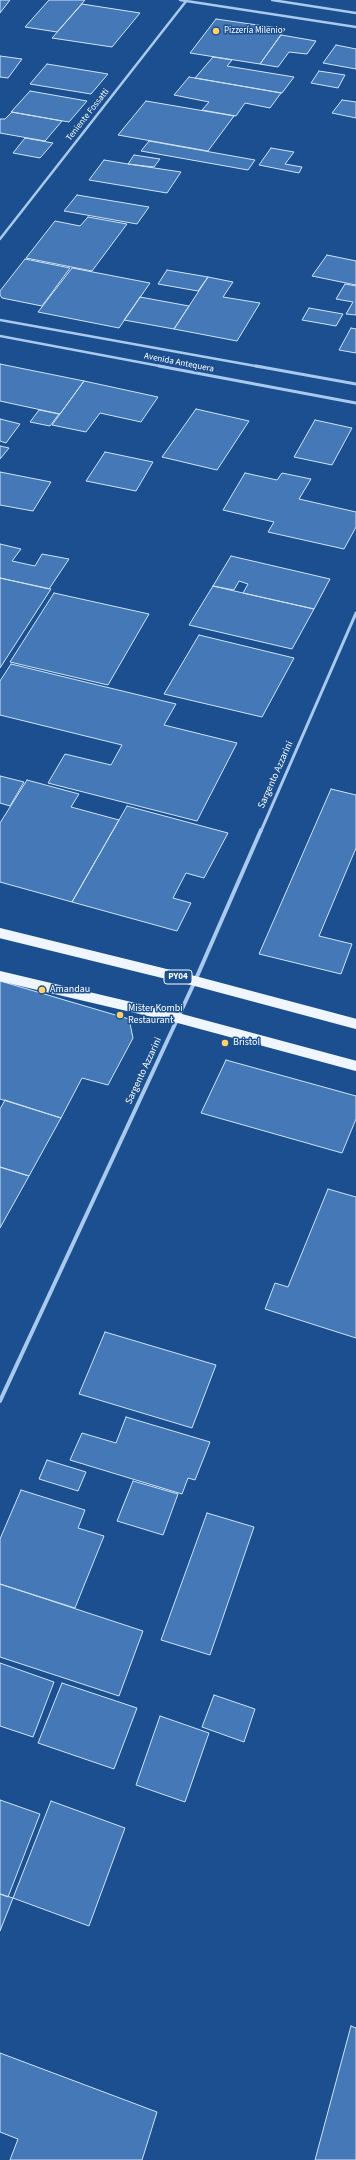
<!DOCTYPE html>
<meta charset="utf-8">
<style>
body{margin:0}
canvas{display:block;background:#1b4f8f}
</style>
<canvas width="356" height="2160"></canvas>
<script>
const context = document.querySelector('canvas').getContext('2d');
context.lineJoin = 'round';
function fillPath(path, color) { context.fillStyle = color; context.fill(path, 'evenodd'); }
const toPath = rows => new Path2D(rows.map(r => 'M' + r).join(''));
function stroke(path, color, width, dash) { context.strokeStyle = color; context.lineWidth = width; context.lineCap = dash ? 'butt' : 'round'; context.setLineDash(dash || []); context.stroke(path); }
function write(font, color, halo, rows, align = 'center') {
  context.font = font + ' "Source Sans 3",sans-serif'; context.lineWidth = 3; context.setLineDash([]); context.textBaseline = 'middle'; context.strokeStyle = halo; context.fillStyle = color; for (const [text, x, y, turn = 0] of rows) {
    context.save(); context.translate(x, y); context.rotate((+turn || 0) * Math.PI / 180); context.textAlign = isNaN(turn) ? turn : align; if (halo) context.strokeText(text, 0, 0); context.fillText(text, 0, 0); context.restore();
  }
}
const building = toPath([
 [0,0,10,0,0,13,0,0],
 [49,0,85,0,57,32,25,27,49,0],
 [82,4,140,13,112,47,52,38,82,4],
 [216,19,285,29,260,64,190,53,216,19],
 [281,35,316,41,307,54,289,52,278,67,260,64,281,35],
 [336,45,356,49,356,69,323,63,336,45],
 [0,56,22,59,8,78,0,77,0,56],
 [213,57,232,60,227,66,294,77,282,93,195,78,213,57],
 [47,64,108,74,91,94,30,84,47,64],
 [319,71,345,75,338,88,311,83,319,71],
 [189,77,281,93,270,108,245,103,236,116,202,110,209,102,174,95,189,77],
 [30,91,87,101,69,122,11,112,30,91],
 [342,100,356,102,356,118,332,113,342,100],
 [146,101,234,116,208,151,118,135,146,101],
 [12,112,62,121,45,141,0,133,0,119,5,119,12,112],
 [25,138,53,143,40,158,13,153,25,138],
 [149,141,255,160,248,170,141,151,149,141],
 [271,148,294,152,285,164,302,167,299,173,259,165,271,148],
 [134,155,160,159,154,167,128,164,134,155],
 [104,160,128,164,181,172,167,193,89,180,104,160],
 [77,195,149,207,137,224,64,211,77,195],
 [88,217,127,224,92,271,26,258,55,221,80,226,88,217],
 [327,255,356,261,356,285,312,276,327,255],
 [25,259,70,268,42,306,2,298,0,295,0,291,25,259],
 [72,268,150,283,119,328,38,312,72,268],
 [167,270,208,277,198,291,158,284,167,270],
 [208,277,233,282,223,297,260,303,237,341,174,329,208,277],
 [345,284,356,286,356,315,346,314,353,302,336,299,345,284],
 [140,297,189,306,174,329,124,320,140,297],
 [309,308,343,314,336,326,302,320,309,308],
 [351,328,356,329,356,353,339,350,351,328],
 [0,364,84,381,60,414,0,401,0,364],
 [84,381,158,397,141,422,100,413,86,432,52,425,84,381],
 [196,409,249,421,217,470,162,457,196,409],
 [39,410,59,414,50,426,30,422,39,410],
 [0,419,20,424,6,443,0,441,0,419],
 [315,420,352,428,332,465,294,457,315,420],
 [0,446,9,448,0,459,0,446],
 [105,452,153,462,136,491,86,481,105,452],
 [0,472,51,482,33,511,0,505,0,472],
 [245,473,277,480,282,473,311,479,299,499,356,512,356,527,344,549,268,532,274,522,223,510,245,473],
 [0,544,21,549,12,561,35,566,42,554,69,559,49,589,0,578,0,544],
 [231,556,330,579,314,609,243,593,248,584,239,581,234,590,213,586,231,556],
 [0,578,51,589,0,668,0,578],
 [213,586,243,593,314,609,292,649,189,625,213,586],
 [54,593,149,614,108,685,10,662,54,593],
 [199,635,294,658,262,717,164,694,199,635],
 [11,664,176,704,164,725,237,743,197,821,48,783,65,754,111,765,122,745,0,715,0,681,11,664],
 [0,776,24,782,10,806,0,803,0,776],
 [27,780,79,794,71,807,119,820,72,902,0,882,0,823,27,780],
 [331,789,356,795,356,848,319,936,352,944,341,974,259,954,331,789],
 [127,806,228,833,204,878,186,873,173,898,191,903,177,931,72,902,127,806],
 [0,981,129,1019,133,1038,108,1085,82,1078,61,1118,0,1099,0,981],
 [226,1060,356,1096,356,1119,342,1153,201,1113,226,1060],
 [5,1100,61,1118,29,1176,0,1167,0,1109,5,1100],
 [0,1167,29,1176,0,1228,0,1167],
 [328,1189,356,1197,356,1338,265,1309,275,1283,288,1287,328,1189],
 [105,1332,216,1365,192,1428,79,1394,105,1332],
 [126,1417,210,1442,195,1480,188,1478,182,1494,70,1460,82,1433,116,1443,126,1417],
 [47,1460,86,1472,78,1491,39,1479,47,1460],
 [133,1481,178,1494,163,1535,117,1521,133,1481],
 [21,1490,85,1510,78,1528,104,1536,75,1608,0,1584,0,1539,21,1490],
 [207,1513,254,1527,210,1655,161,1640,207,1513],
 [0,1584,143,1631,119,1696,0,1657,0,1584],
 [0,1663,54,1682,33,1737,0,1726,0,1663],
 [62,1683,137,1708,114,1769,38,1743,62,1683],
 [214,1695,255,1709,244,1742,202,1727,214,1695],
 [160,1716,209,1733,185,1802,136,1785,160,1716],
 [0,1800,40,1814,8,1897,0,1894,0,1800],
 [51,1801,125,1828,89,1926,13,1898,51,1801],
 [0,1894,13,1898,0,1931,0,1894],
 [351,2026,356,2028,356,2160,315,2160,351,2026],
 [0,2053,157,2112,142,2160,10,2160,18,2139,0,2132,0,2053]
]);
const minorFar2 = toPath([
 [180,0,356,27],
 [272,0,356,13],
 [0,239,187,0],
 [0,320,261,367],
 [0,336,165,367]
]);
const minorFar1 = toPath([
 [159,366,356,403],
 [256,366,356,384],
 [261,831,356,613]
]);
const minor = toPath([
 [0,1401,195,981,261,830]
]);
const primary = toPath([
 [0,933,195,981,356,1024],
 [0,976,178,1018,356,1066]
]);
const markers = [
 [216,31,4,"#ffd166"],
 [42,990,4,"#ffd166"],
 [120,1015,4,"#ffd166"],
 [225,1043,4,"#ffd166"]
];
const farPoinames = [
 ["Pizzería Milenio",224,31]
];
const farStreetnames = [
 ["Teniente Fossatti",88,115,-52],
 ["Avenida Antequera",179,363,11]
];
const shields = [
 [178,977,28]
];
const shieldNames = [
 ["PY04",178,977]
];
const streetNames = [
 ["Sargento Azzarini",276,775,-66],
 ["Sargento Azzarini",144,1071,-65]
];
const poiNames = [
 ["Amandau",50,990],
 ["Mister Kombi",128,1009],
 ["Restaurant",128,1021],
 ["Bristol",233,1043]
];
fillPath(building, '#4478b7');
stroke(building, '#cfe3fa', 1);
stroke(minorFar2, '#a9c9ee', 2.5);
stroke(minorFar1, '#a9c9ee', 3);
stroke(minor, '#a9c9ee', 4);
stroke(primary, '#f0f6ff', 10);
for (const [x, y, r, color] of markers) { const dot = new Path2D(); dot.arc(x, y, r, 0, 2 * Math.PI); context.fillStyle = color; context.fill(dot); stroke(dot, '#1b4f8f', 1.5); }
write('9px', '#fff', '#1b4f8f', farPoinames, 'left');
write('9px', '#fff', '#1b4f8f', farStreetnames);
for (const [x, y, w] of shields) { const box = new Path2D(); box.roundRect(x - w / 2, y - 7, w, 14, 3); context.fillStyle = '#1b4f8f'; context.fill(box); stroke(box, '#fff', 1); }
write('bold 9px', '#fff', null, shieldNames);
write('10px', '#fff', '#1b4f8f', streetNames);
write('10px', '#fff', '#1b4f8f', poiNames, 'left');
</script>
